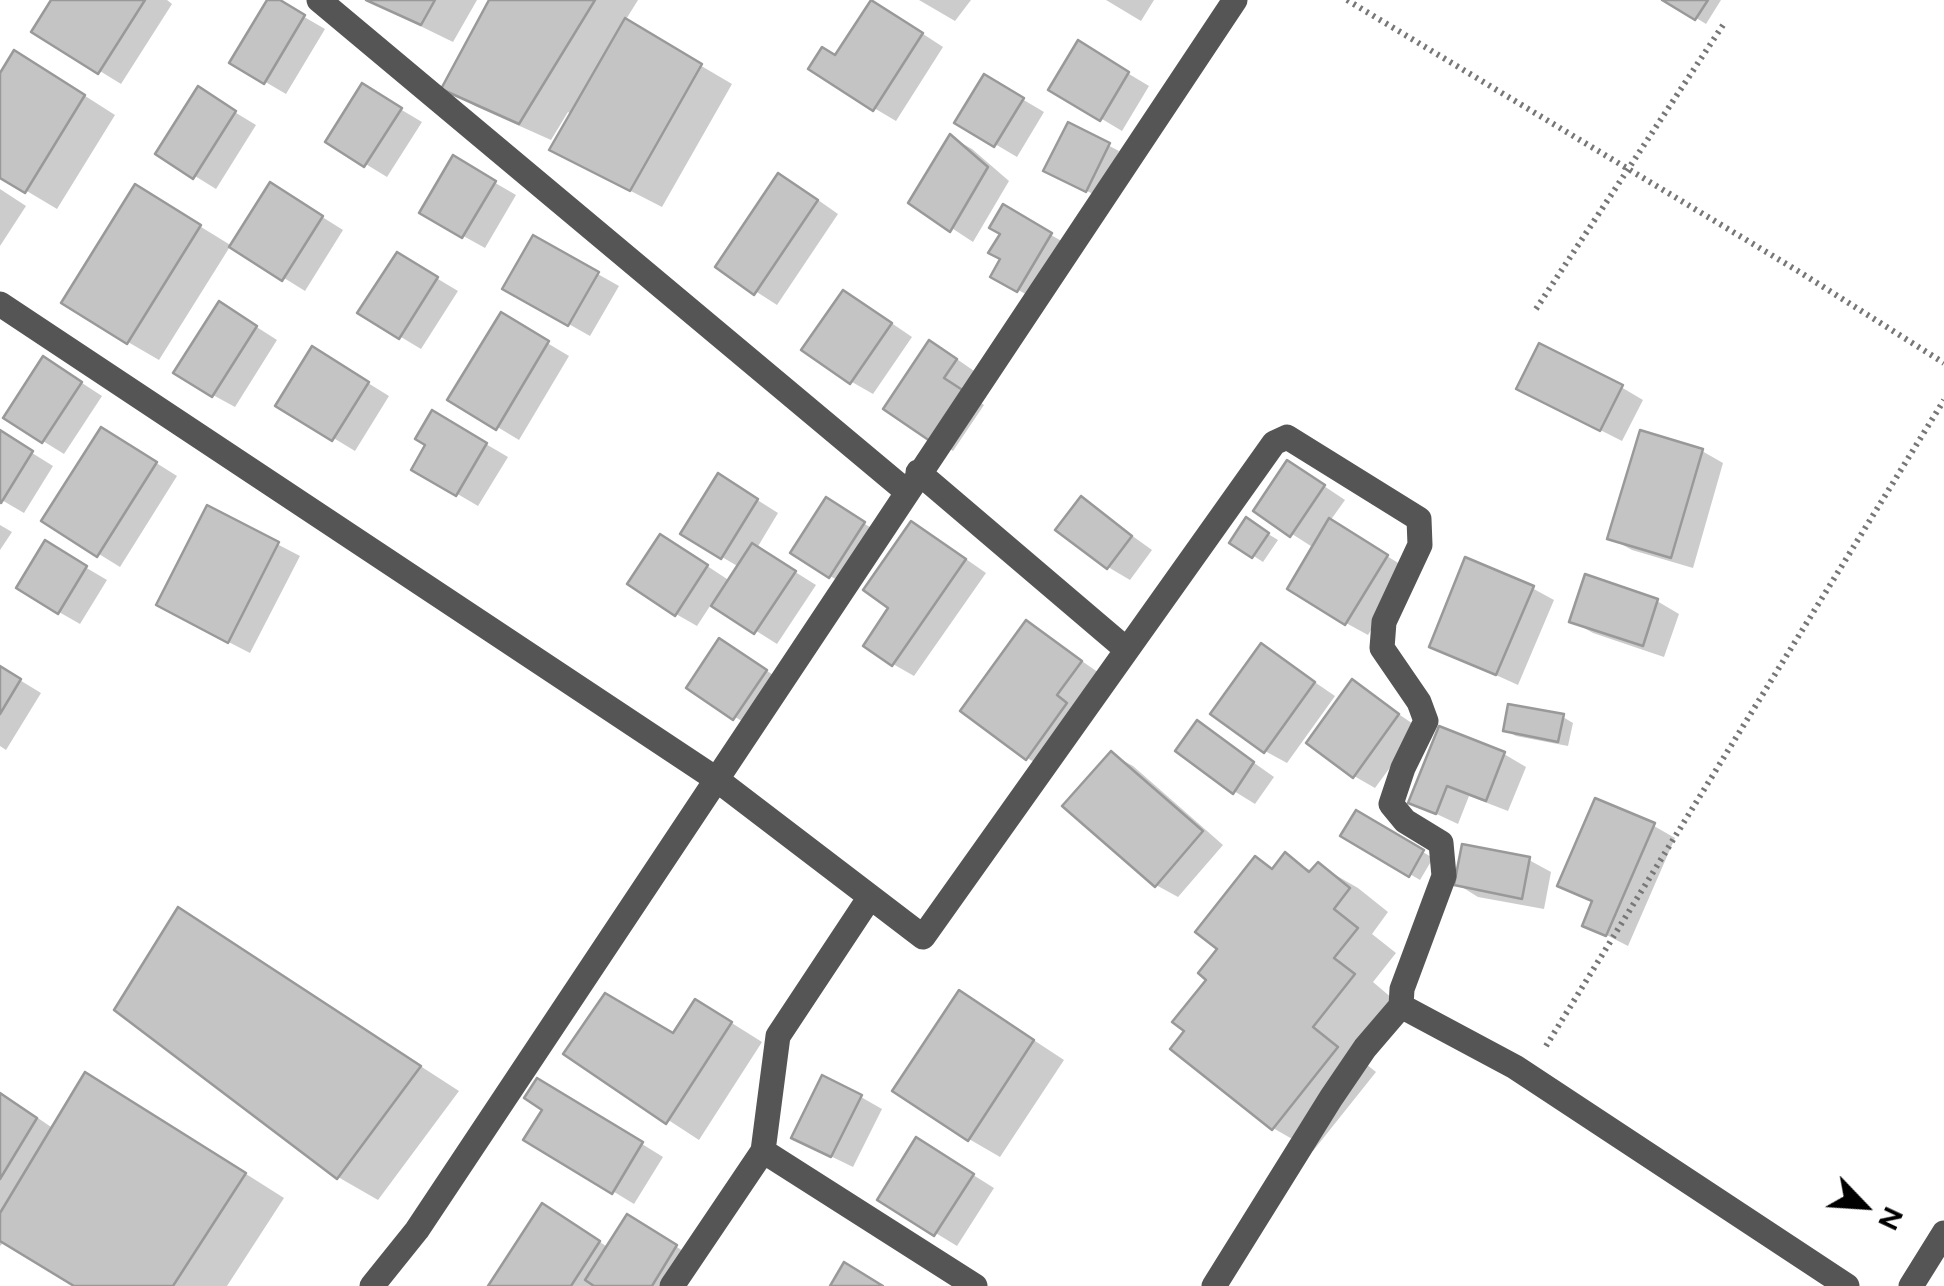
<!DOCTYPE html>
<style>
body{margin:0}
#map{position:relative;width:1944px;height:1286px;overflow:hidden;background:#fff;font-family:Figtree,sans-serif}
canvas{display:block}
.north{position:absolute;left:1814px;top:1156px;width:100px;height:100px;-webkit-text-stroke:8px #fff;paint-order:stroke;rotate:115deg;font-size:28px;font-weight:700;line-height:40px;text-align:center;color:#000}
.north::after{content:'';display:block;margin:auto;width:35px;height:45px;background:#000;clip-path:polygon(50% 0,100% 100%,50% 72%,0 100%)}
</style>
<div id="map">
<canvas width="1944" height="1286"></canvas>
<div class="north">N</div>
</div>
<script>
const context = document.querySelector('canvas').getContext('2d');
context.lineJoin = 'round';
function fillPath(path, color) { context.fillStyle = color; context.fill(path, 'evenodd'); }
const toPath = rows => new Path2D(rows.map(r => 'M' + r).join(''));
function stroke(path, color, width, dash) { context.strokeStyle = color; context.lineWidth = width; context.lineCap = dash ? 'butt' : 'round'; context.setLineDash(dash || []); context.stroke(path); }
const shadow = toPath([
 [54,0,167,0,172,4,121,84,35,31],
 [270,0,275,0,325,29,286,94,233,63],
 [367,0,477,0,453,42],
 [492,0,638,0,625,21,732,84,662,207,584,167,572,114,568,112,551,140,475,106,444,88],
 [919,0,971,0,955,21],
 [1106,0,1154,0,1141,21],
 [1667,0,1721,0,1706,24],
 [894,15,943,47,896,121,874,108,836,58],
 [1079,44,1149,86,1122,131,1052,89],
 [46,71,115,115,57,209,0,175,0,78],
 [985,77,1044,112,1017,157,958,122],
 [363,87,422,122,387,177,328,141],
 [218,102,256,125,216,189,195,176],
 [1069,125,1119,151,1097,196,1057,176],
 [951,137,972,149,1009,181,973,242,912,202],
 [454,159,516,195,485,248,422,213],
 [801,188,838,214,777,305,718,267],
 [0,189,26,206,0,246],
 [292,198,343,230,305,291,231,245,159,360,128,342,167,206,232,246],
 [1004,208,1072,247,1040,302,993,276,1003,258],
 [534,238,619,286,590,336,505,288],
 [398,255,458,291,421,349,361,313],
 [865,305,912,337,873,394,852,382],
 [502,316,569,356,519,440,451,399],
 [241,317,277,340,235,407,213,395],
 [951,355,977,373,964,392,984,405,953,451,886,408],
 [334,362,389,396,355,451,279,405],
 [65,372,102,396,64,454,43,441],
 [1621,387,1643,400,1622,441,1541,400],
 [433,413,508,457,478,506,415,469,429,444],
 [0,433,53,466,24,513,0,499],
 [123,442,177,476,120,567,44,520],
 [1702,451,1723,463,1693,568,1632,550,1610,538],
 [1309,476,1345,500,1330,521,1408,569,1368,635,1346,623,1314,548,1256,511],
 [740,489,778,513,757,548,816,585,777,644,712,603,697,626,676,614,683,550,730,581,739,567,722,557],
 [1081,499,1152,550,1130,580,1108,567],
 [826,501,885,536,851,588,830,576],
 [208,508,300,556,250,653,180,617],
 [1247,521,1278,540,1263,562,1232,542],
 [0,525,12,532,0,550],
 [933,536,986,573,914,676,893,664,892,608],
 [46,544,107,580,80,624,59,612],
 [1586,577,1657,601,1679,614,1664,657,1593,633,1572,621],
 [1532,588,1554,600,1518,685,1432,646],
 [1027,623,1102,675,1049,770,1027,758],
 [1262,646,1335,696,1287,763,1265,751],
 [741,654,787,684,756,730,689,688],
 [0,668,41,693,6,750,0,746],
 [1353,683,1419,728,1375,788,1354,776],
 [1563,717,1573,723,1568,746,1516,736,1505,730],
 [1198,723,1274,777,1255,804,1234,791],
 [1440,730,1504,754,1526,767,1508,811,1469,796,1458,824,1411,802],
 [1111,754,1133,766,1223,845,1178,897,1156,885],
 [1357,813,1433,858,1420,880,1344,835],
 [1654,826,1675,838,1628,946,1585,924,1594,903,1560,885],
 [1286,856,1313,872,1318,865,1358,888,1388,912,1372,934,1396,953,1373,982,1393,999,1351,1052,1376,1072,1313,1151,1273,1128,1188,1030,1210,979],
 [1529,860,1551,872,1544,909,1478,897,1457,884],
 [179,910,459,1091,378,1200,338,1177],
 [991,1012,1064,1060,1000,1157,969,1139],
 [727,1020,762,1042,699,1140,567,1054,674,1036],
 [0,1092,54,1129,126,1098,284,1198,227,1286,79,1286,5,1241,0,1246],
 [560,1093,663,1157,634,1204,527,1139],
 [861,1097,882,1109,853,1167,816,1149],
 [938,1153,994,1188,957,1246,880,1199],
 [565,1219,609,1248,649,1229,697,1260,681,1286,491,1286]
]);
const building = toPath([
 [51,0,145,0,98,74,31,32,51,0],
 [267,0,280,0,305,15,264,84,229,63,267,0],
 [366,0,435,0,421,25,366,0],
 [489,0,595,0,519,124,441,89,489,0],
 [871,0,923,33,873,111,808,69,822,47,835,55,871,0],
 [1662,0,1708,0,1695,20,1662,0],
 [625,18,702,64,630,191,549,150,625,18],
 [1078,40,1129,72,1100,121,1048,90,1078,40],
 [14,50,85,95,25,193,0,178,0,73,14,50],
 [984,74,1024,98,994,147,954,123,984,74],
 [362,83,402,108,364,167,325,142,362,83],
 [198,86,236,111,193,179,155,154,198,86],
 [1068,122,1110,143,1086,192,1043,171,1068,122],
 [950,134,988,167,950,232,908,203,950,134],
 [453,155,496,181,462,238,419,213,453,155],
 [778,173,818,200,754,295,715,267,778,173],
 [270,182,323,216,282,281,229,247,270,182],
 [135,184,201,225,127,344,61,303,135,184],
 [1003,204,1052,233,1017,292,990,277,1000,259,988,253,1000,234,989,228,1003,204],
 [533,235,599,272,568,326,502,289,533,235],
 [397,252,438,277,399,339,357,313,397,252],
 [843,290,892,323,850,384,801,350,843,290],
 [219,301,257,326,212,397,173,373,219,301],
 [501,312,549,341,496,430,447,400,501,312],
 [929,340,957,359,944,378,964,391,930,441,883,409,929,340],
 [1539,343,1623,385,1600,431,1516,389,1539,343],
 [312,346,369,382,332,441,275,406,312,346],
 [43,356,82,382,42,443,3,418,43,356],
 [432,410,487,443,456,496,411,470,425,445,415,439,432,410],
 [101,427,157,462,97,557,41,521,101,427],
 [0,430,33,451,1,503,0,502,0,430],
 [1640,430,1703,449,1671,558,1607,539,1640,430],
 [1287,460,1325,485,1290,537,1253,511,1287,460],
 [718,473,758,499,721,559,680,534,718,473],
 [1081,496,1132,536,1107,569,1055,530,1081,496],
 [826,497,865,522,829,578,790,553,826,497],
 [207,505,279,542,228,643,156,605,207,505],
 [1246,517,1269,533,1252,558,1229,543,1246,517],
 [1329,518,1388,555,1345,625,1287,589,1329,518],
 [911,521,966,559,892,666,863,646,888,608,863,590,911,521],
 [660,534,708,565,675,616,627,584,660,534],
 [45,540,87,566,58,614,16,588,45,540],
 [752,543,796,571,754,634,711,606,752,543],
 [1465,557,1534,586,1496,675,1429,647,1465,557],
 [1585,574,1658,599,1643,646,1569,622,1585,574],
 [1026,620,1082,661,1057,695,1067,703,1026,760,960,711,1026,620],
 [719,638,767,670,733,720,686,688,719,638],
 [1261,643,1315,682,1264,753,1210,714,1261,643],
 [0,666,21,679,0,714,0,666],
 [1352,679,1399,714,1353,778,1306,743,1352,679],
 [1508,704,1564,714,1558,742,1503,731,1508,704],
 [1197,720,1254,762,1233,794,1175,751,1197,720],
 [1439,726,1505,752,1486,801,1447,786,1436,814,1408,803,1439,726],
 [1111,751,1203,831,1155,887,1062,806,1111,751],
 [1595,798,1655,823,1606,936,1582,926,1592,901,1557,886,1595,798],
 [1356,810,1424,850,1409,877,1340,836,1356,810],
 [1462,844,1530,857,1522,899,1454,885,1462,844],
 [1285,852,1309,872,1318,862,1350,888,1334,909,1358,928,1334,958,1355,974,1313,1027,1338,1047,1272,1130,1170,1049,1184,1031,1172,1022,1206,980,1198,973,1217,949,1195,932,1255,856,1272,869,1285,852],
 [178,907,421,1066,337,1179,114,1010,178,907],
 [959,990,1034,1040,968,1141,892,1091,959,990],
 [605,993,673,1033,695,999,732,1022,666,1124,563,1054,605,993],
 [85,1072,246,1173,173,1286,74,1286,0,1241,0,1213,85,1072],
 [822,1075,862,1095,831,1157,791,1138,822,1075],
 [537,1078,643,1142,612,1194,523,1140,542,1110,524,1098,537,1078],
 [0,1093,37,1118,0,1179,0,1093],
 [916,1137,974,1174,934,1236,877,1200,916,1137],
 [542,1203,600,1241,571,1286,488,1286,542,1203],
 [627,1214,677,1245,652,1286,594,1286,585,1280,627,1214],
 [844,1262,883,1286,830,1286,844,1262]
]);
const path = toPath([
 [1347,0,1798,271,1944,363],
 [1536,309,1725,22],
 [1546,1046,1944,400]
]);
const minor = toPath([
 [319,0,906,491],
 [0,304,716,779,923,937,1274,443,1287,437,1419,519,1420,545,1384,622,1382,648,1419,702,1426,721,1403,768,1391,804,1405,821,1441,843,1444,876,1402,989,1401,1006,1515,1067,1847,1286],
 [918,472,1127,650],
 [870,897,778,1036,763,1151,975,1286],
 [372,1286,417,1230,1235,0],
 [672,1286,763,1151],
 [1214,1286,1331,1098,1365,1048,1401,1006],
 [1911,1286,1944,1233]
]);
fillPath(shadow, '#0003');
fillPath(building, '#c4c4c4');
stroke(building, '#999', 2.5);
stroke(path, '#777', 6, [2.5, 5]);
stroke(minor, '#555', 25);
</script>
